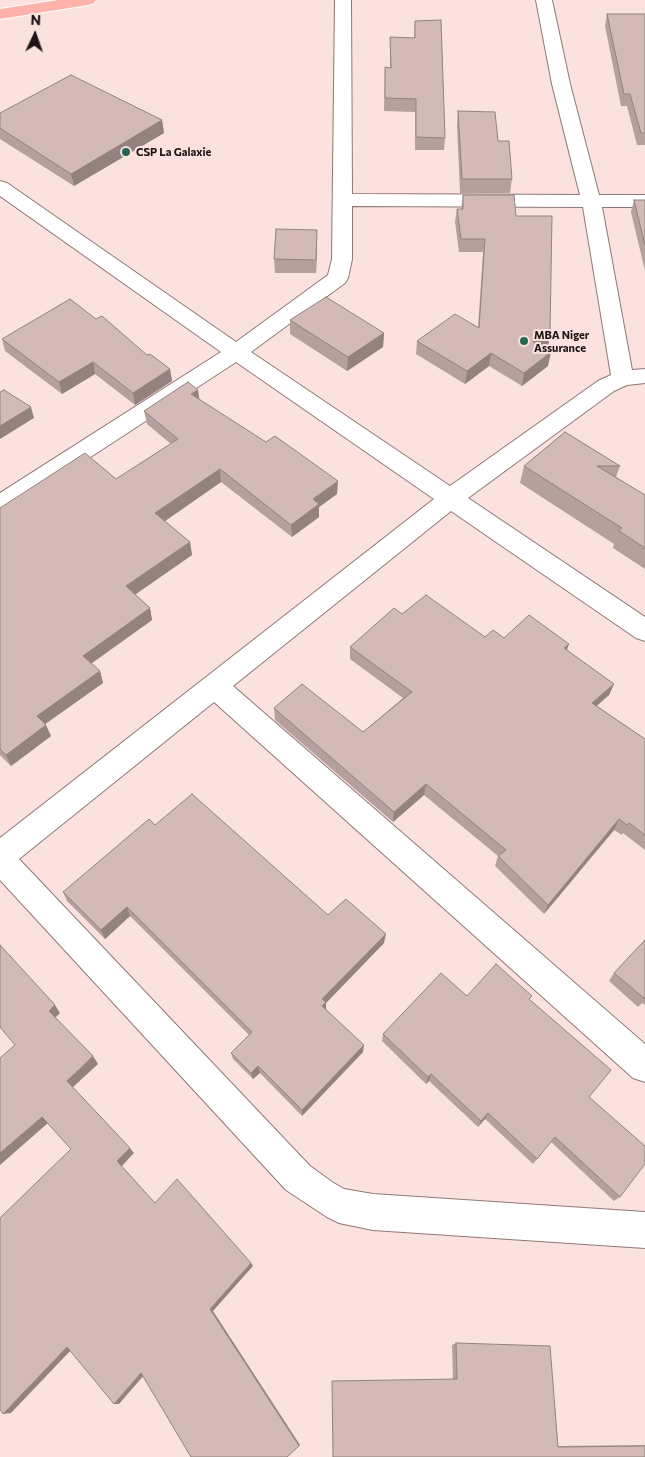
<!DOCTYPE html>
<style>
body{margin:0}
#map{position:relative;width:645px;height:1457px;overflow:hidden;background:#fce2df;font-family:Commissioner,sans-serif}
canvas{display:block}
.north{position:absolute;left:10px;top:10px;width:50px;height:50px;-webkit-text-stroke:4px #fce2df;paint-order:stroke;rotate:3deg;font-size:14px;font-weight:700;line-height:20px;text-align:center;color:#1e1514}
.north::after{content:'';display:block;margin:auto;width:18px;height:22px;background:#1e1514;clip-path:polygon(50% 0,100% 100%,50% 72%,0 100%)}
</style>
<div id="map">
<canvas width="645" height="1457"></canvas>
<div class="north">N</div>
</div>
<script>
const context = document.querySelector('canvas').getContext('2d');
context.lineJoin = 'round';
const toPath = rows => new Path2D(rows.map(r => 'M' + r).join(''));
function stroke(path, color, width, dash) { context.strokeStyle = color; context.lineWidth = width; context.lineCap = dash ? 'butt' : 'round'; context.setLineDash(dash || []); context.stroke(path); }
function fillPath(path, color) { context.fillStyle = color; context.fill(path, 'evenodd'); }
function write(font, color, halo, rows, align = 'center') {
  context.font = font + ' Commissioner,sans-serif'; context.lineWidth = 4; context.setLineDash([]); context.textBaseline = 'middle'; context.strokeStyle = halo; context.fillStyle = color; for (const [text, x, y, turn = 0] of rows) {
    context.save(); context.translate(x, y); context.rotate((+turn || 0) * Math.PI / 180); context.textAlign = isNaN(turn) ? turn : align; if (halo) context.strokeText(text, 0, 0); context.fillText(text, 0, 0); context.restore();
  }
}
const minor = toPath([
 [335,0,351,0,352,194,580,195,552,84,536,0,552,0,570,84,599,195,645,195,645,207,602,207,632,370,645,369,645,383,627,385,614,391,468,498,645,617,645,641,636,638,451,511,233,686,645,1044,645,1082,633,1078,214,702,19,859,310,1166,332,1182,344,1189,373,1194,645,1212,645,1248,373,1230,339,1223,327,1217,286,1190,0,880,0,838,434,499,236,362,8,511,0,514,0,493,221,352,0,196,0,181,7,183,236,342,328,275,332,259,335,0],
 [352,206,583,207,611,375,598,381,450,486,251,352,345,283,348,278,352,259,352,206]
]);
const primary = toPath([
 [58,0,96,0,94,3,88,5,0,19,0,9,58,0]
]);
const wall = toPath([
 [607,14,645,14,645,145,637,145,627,106,621,106,605,26],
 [415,21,445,138,444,150,415,150,415,112,384,111,385,67,390,68,390,37,414,38],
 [458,111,498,141,512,179,510,193,460,193,457,125],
 [0,113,162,120,164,133,74,186,0,139],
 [463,195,516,216,550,333,548,346,544,348,548,366,522,386,489,366,465,384,416,354,417,341,478,328,483,252,459,252,455,222,457,209,461,209],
 [634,200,645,200,645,271,631,212],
 [317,243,316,273,275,273,274,259],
 [96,319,147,355,170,369,172,381,135,405,95,374,62,394,5,351,2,339],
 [290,320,384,333,383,347,347,371,290,334],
 [199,399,337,494,319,507,319,517,292,537,221,482,165,521,190,542,192,555,135,594,150,608,152,620,91,664,100,671,103,683,45,724,51,736,11,766,0,755,0,508,116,479,171,444,147,424,144,411],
 [565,432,620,466,616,477,645,495,645,569,613,548,614,544,520,483,524,466],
 [402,614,485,637,504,638,567,650,614,684,609,695,597,706,645,739,645,850,623,833,622,835,614,830,544,914,495,866,498,856,424,795,393,822,275,720,274,708,363,732,403,698,350,659,350,647],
 [155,825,328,915,384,943,326,1003,326,1009,363,1052,302,1116,260,1073,253,1079,233,1059,231,1053,249,1035,130,916,105,939,67,901,63,892],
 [645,940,645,1005,642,1003,638,1007,609,981,614,973],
 [467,996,530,1000,589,1097,620,1197,614,1201,551,1142,533,1164,485,1119,478,1127,429,1081,426,1084,382,1041,383,1034],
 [456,1343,558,1446,645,1445,645,1457,332,1457,453,1379,452,1345]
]);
const shadedWall = toPath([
 [162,120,164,133,74,186,71,174],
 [317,230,317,243,316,273,316,260],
 [384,333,383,347,347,371,348,357],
 [550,333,548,346,530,355,533,342],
 [551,352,548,366,522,386,524,373],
 [491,353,489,366,465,384,467,371],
 [93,362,95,374,62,394,59,382],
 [170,369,172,381,135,405,133,393],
 [198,390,200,403,191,394],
 [31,407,34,418,0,439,0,426],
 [220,469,221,482,158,526,155,513],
 [338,481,337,494,319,507,319,517,292,537,291,525,313,499],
 [190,542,192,555,129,599,126,586],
 [150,608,152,620,86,667,83,656],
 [569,644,565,656,564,648],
 [100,671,103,683,41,727,37,716],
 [614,684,609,695,587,714,592,703],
 [46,725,51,736,11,766,6,755],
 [426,784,424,795,393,822,394,812],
 [619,819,614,830,544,914,548,905],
 [127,907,130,916,105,939,101,930],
 [386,934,384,943,326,1003,326,1010,322,1013,322,999],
 [55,1005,60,1013,54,1019,49,1011],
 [364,1045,363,1052,302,1116,302,1110],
 [93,1056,98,1064,72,1088,67,1081],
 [258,1066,260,1073,253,1079,251,1073],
 [431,1074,429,1081,426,1084,428,1077],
 [488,1113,485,1119,478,1127,481,1121],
 [42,1117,48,1123,0,1165,0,1153],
 [130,1148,134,1153,121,1167,117,1161],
 [251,1263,253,1266,213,1311,300,1445,299,1446,210,1309],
 [67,1347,73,1348,11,1413,3,1414],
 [141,1373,145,1374,119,1404,114,1404]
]);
const building = toPath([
 [607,14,645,14,645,133,641,133,630,94,624,94,607,14],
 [441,20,445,138,416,137,416,99,385,98,385,67,391,68,390,37,415,38,415,21,441,20],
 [71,75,162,120,71,174,0,128,0,113,71,75],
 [458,111,495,112,498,141,509,141,512,179,462,179,458,111],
 [463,195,514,195,516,216,552,216,550,333,533,342,551,352,524,373,491,353,467,371,417,341,455,314,479,328,485,239,461,239,457,209,463,209,463,195],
 [634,200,645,200,645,245,634,200],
 [276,229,317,230,316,260,274,259,276,229],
 [326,297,384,333,348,357,290,320,326,297],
 [70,299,96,319,102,316,147,355,150,354,170,369,133,393,93,362,59,382,2,339,70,299],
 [188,382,198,390,191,394,266,442,275,436,338,481,313,499,319,504,291,525,220,469,155,513,190,542,126,586,150,608,83,656,100,671,37,716,46,725,6,755,0,749,0,508,85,453,116,479,178,439,144,411,188,382],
 [4,390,31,407,0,426,0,392,4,390],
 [565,432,620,466,597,466,645,495,645,548,619,531,622,528,524,466,565,432],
 [426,595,485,637,493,630,504,638,529,615,569,644,564,648,614,684,592,703,645,739,645,835,629,823,627,825,619,819,548,905,498,856,506,850,426,784,394,812,274,708,302,684,363,732,412,692,350,647,394,608,402,614,426,595],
 [192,794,328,915,346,899,386,934,322,999,326,1002,322,1006,364,1045,302,1110,258,1066,251,1073,231,1053,252,1032,127,907,101,930,63,892,149,819,155,825,192,794],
 [645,940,645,999,614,973,645,940],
 [0,945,55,1005,49,1011,93,1056,67,1081,130,1148,117,1161,155,1203,177,1179,251,1263,210,1309,299,1446,287,1457,191,1457,141,1373,114,1404,67,1347,3,1414,0,1409,0,1218,71,1149,42,1117,0,1153,0,1058,15,1045,0,1027,0,945],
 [496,964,532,996,529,999,611,1070,589,1097,645,1146,645,1164,620,1197,555,1137,537,1159,488,1113,481,1121,431,1074,428,1077,383,1034,441,973,467,996,496,964],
 [456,1343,550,1346,558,1447,645,1446,645,1457,333,1457,332,1381,457,1379,456,1343]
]);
const markers = [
 [126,152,5,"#256553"],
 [524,341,5,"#256553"]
];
const farPoinames = [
 ["CSP La Galaxie",136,152],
 ["MBA Niger",534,335],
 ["Assurance",534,348]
];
stroke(minor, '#8f7875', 2);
stroke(primary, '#fff', 2);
fillPath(minor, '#fff');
fillPath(primary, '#ffb2ab');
fillPath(wall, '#b5a09d');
fillPath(shadedWall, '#94827f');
fillPath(building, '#d3bab6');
stroke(building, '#94827f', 1);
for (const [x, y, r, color] of markers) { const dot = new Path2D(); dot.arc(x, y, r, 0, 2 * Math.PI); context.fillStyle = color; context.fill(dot); stroke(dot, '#fce2df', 2); }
write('bold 11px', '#1e1514', '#fce2df', farPoinames, 'left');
</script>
